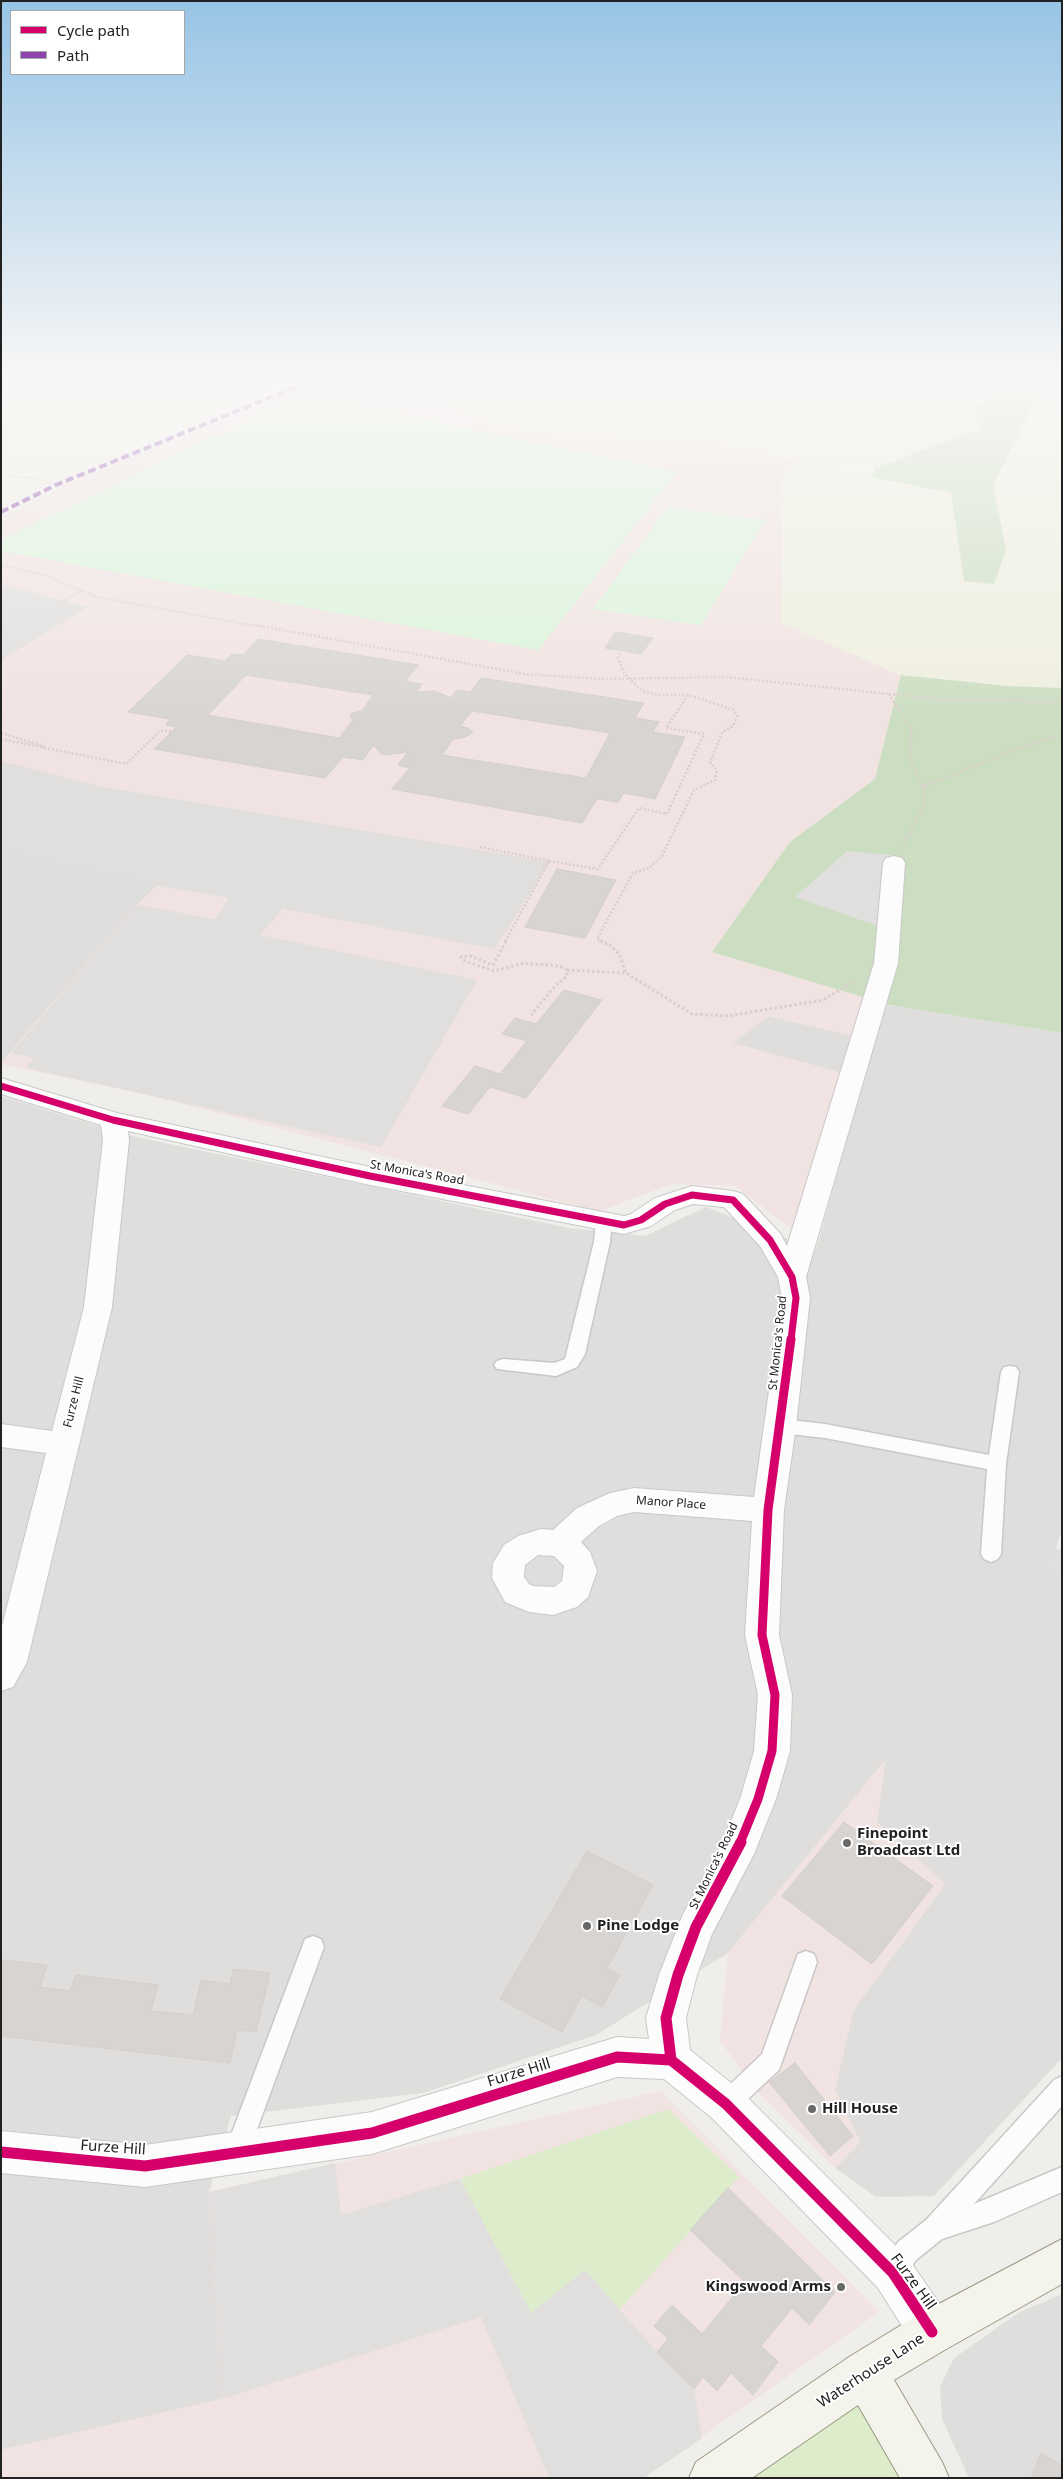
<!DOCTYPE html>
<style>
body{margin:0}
#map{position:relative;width:1063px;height:2479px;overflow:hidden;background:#f0eeeb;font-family:"Noto Sans",sans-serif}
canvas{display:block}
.frame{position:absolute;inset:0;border:2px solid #222;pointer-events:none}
.legend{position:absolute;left:10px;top:10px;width:175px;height:65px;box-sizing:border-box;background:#fff;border:1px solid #a7a7a7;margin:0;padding:6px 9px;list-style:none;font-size:15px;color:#222}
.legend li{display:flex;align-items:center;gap:10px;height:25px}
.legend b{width:25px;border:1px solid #a7a7a7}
</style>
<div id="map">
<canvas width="1063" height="2479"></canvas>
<div class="frame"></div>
<ul class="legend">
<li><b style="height:6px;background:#d6006c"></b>Cycle path</li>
<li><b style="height:6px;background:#8e44ad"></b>Path</li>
</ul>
</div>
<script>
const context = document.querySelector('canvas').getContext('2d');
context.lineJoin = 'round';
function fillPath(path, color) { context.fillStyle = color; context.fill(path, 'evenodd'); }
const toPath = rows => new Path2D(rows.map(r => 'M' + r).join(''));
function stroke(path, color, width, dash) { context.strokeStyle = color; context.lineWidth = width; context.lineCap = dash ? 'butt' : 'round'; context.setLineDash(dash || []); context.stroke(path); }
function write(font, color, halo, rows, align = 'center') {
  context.font = font + ' "Noto Sans",sans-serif'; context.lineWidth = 4; context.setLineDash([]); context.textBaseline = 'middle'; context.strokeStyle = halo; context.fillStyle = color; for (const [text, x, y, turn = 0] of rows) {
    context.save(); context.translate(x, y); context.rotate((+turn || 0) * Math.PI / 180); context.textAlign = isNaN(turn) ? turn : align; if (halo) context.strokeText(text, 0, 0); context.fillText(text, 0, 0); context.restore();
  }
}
const residential = toPath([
 [1,848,157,886,137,905,1,1063],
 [890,1005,1062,1033,1062,1529,1056,1548,1042,1565,1062,1579,1062,2058,934,2196,876,2197,835,2168,860,2142,835,2090,853,2011,945,1884,877,1822,885,1761,728,1953,596,2035,423,2093,231,2116,209,2192,222,2399,1,2450,1,1096,127,1135,569,1228,645,1236,706,1207,816,1250,864,1079,732,1043,768,1016,849,1035],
 [1062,2294,1062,2478,969,2478,942,2419,940,2387,954,2358,1018,2313]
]);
const commercial = toPath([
 [323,377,356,377,370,383,386,378,494,425,559,436,710,442,798,461,783,471,781,623,901,675,911,859,890,1005,849,1035,768,1016,733,1043,842,1073,795,1232,735,1186,671,1184,600,1211,148,1095,1,1064,137,905,157,886,1,848,1,517,74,481],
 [885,1760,877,1822,945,1884,853,2011,835,2090,860,2142,835,2168,759,2094,720,2041,728,1953],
 [661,2091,879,2312,643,2478,1,2478,1,2450,222,2399,209,2192]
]);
const farmland = toPath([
 [1,377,299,377,58,477,1,505],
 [386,377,1035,377,973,409,980,429,875,468,798,461,710,442,559,436,494,425],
 [1062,383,1062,688,1007,686,901,675,781,623,783,470,826,468,951,493,964,581,1006,550,993,485,1038,396]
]);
const grass = toPath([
 [668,2109,739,2177,620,2309,585,2270,531,2313,460,2179],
 [865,2373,926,2478,712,2478]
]);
const forest = toPath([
 [1035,377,1062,377,1062,383,1038,396,993,485,1006,550,994,584,964,581,951,493,871,477,875,468,980,429,973,409],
 [901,675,1007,686,1062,688,1062,1033,890,1005,712,952,790,842,875,779]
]);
const park = toPath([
 [344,403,677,472,538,650,1,551,1,540,280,405],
 [668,507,765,520,701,625,593,609]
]);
const parking = toPath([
 [1,584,88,607,1,660],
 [1,761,99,786,550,862,494,949,283,909,260,935,477,980,381,1147,27,1068,34,1058,11,1053,137,905,215,919,229,898,157,886,1,852],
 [847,851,891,855,906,865,900,934,795,897],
 [1056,1548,1062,1550,1062,1579,1040,1564],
 [335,2163,341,2215,460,2179,531,2313,585,2270,657,2352,694,2389,702,2438,644,2478,549,2478,481,2317,222,2399,209,2192]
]);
const building = toPath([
 [616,632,653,638,641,654,605,648,616,632],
 [258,639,419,665,405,681,422,684,417,692,435,691,451,698,457,690,470,692,481,678,644,703,635,718,659,722,653,732,685,737,655,799,624,793,618,802,597,799,582,823,392,789,410,768,398,765,408,752,386,755,380,753,376,747,373,746,363,760,343,757,325,778,154,749,176,727,166,725,170,719,128,712,187,655,225,661,232,654,243,655,258,639],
 [246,675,373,695,362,711,352,713,350,717,353,720,339,738,208,715,246,675],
 [472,711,610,733,586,778,442,755,453,739,462,738,473,733,468,728,460,726,472,711],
 [557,869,616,880,585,938,525,927,557,869],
 [564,990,602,1000,526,1098,490,1087,468,1114,442,1106,475,1066,500,1074,527,1041,502,1034,515,1018,536,1024,564,990],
 [844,1822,933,1886,872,1964,782,1896,844,1822],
 [587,1851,653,1885,607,1968,620,1975,602,2007,582,1996,562,2032,500,1999,587,1851],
 [1,1960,47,1965,40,1987,70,1991,76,1975,158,1985,151,2011,193,2015,201,1980,230,1984,233,1969,270,1973,256,2032,237,2030,230,2063,1,2036,1,1960],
 [795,2063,853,2136,830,2156,769,2082,795,2063],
 [728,2188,835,2292,809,2325,792,2308,761,2346,778,2362,753,2395,731,2373,717,2391,703,2377,694,2389,657,2352,668,2339,654,2326,672,2305,702,2334,745,2282,690,2230,728,2188],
 [1041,2453,1062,2466,1062,2478,1031,2478,1041,2453]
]);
const pathFar2 = toPath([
 [1,476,37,478,56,485],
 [1,565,44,575,97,597,262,627],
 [61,603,81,590]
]);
const pathFar1 = toPath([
 [255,625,524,674,604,679,727,677,937,699,1062,702],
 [889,694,912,730,909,757,923,787,925,804,903,845],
 [1,733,46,747],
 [1,739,126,764,160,731,172,731],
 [923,787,1014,750,1062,735],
 [480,847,549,861,505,942],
 [549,861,598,869,639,808,667,814,704,734,666,728,688,695],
 [603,942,597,939,633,873,649,868,662,856,694,790,715,780,717,770,710,762,723,731,733,726,737,716,734,710,689,695,659,695,642,691,624,673,618,658,620,652]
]);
const path = toPath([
 [506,941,493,965,470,956,461,957,465,961,494,971,524,963,559,966,567,970,567,976,555,986,531,1015],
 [600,941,611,946,619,954,626,973],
 [567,970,626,973,692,1014,728,1016,823,1000,855,981]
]);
const lane = toPath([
 [604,1216,610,1217,612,1221,610,1242,585,1354,577,1367,556,1376,497,1369,494,1365,497,1361,503,1359,554,1363,565,1359,594,1242,596,1221,598,1217,604,1216],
 [1010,1366,1016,1367,1019,1372,1006,1464,1001,1554,998,1559,991,1562,984,1559,981,1554,987,1469,825,1438,781,1433,775,1431,772,1426,775,1421,781,1419,825,1424,989,1455,1001,1372,1004,1367,1010,1366],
 [313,1936,321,1939,324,1947,249,2151,246,2160,237,2163,228,2160,225,2151,302,1947,305,1939,313,1936],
 [806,1951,814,1954,817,1962,779,2070,734,2112,726,2116,718,2112,714,2104,718,2096,762,2054,795,1962,798,1954,806,1951],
 [1062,2076,1062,2106,974,2204,1062,2167,1062,2192,994,2222,942,2239,916,2260,902,2282,893,2286,884,2282,880,2273,898,2242,926,2220,1054,2080,1062,2076]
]);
const street = toPath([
 [894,856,902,858,905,863,898,963,806,1277,810,1298,796,1426,784,1510,779,1635,792,1695,790,1751,776,1799,754,1854,712,1934,697,1975,686,2018,690,2050,740,2090,908,2258,948,2316,954,2332,948,2348,932,2354,916,2348,878,2288,712,2118,664,2079,617,2077,372,2154,145,2187,1,2173,1,2131,145,2145,372,2112,617,2037,649,2039,646,2018,659,1975,683,1914,721,1846,740,1799,754,1751,758,1695,745,1635,752,1521,634,1512,617,1516,599,1526,581,1542,590,1552,597,1571,588,1597,577,1607,553,1615,529,1612,505,1602,492,1578,493,1563,504,1545,518,1536,541,1529,553,1530,577,1508,610,1493,634,1488,754,1497,782,1298,778,1277,760,1246,724,1207,693,1204,675,1210,651,1226,624,1234,370,1185,128,1131,129,1140,112,1307,27,1662,13,1687,1,1691,1,1630,46,1453,1,1447,1,1424,52,1431,84,1307,103,1140,101,1125,1,1094,1,1078,117,1113,370,1167,624,1216,631,1214,655,1198,692,1186,733,1191,743,1194,780,1233,787,1246,874,963,883,863,886,858,894,856],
 [538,1555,554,1556,564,1566,562,1581,554,1587,533,1586,529,1584,524,1577,525,1565,538,1555]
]);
const secondary = toPath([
 [1062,2239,1062,2284,948,2348,894,2380,942,2462,949,2478,900,2478,858,2405,752,2478,689,2478,696,2462,849,2357,916,2316,1062,2239]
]);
const quiet = toPath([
 [1,512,56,485,320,377]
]);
const cyclewayFar2 = toPath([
 [1,1086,113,1120,370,1176,624,1225,641,1220,665,1204,692,1195,733,1200,770,1240,792,1277,796,1298,791,1340]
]);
const cyclewayFar1 = toPath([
 [740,1843,758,1799,772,1751,775,1695,762,1635,768,1510,791,1339]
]);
const cycleway = toPath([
 [671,2060,666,2018,678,1975,696,1927,741,1842],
 [1,2152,145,2166,372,2133,617,2057,671,2060,726,2104,893,2273,932,2332]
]);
const markers = [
 [847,1843,5,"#6a6968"],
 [587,1926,5,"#6a6968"],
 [812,2109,5,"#6a6968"],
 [841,2287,5,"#6a6968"]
];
const streetNames = [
 ["St Monica's Road",417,1173,10],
 ["St Monica's Road",778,1343,-84],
 ["Furze Hill",74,1402,-76],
 ["Manor Place",671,1503,4],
 ["St Monica's Road",714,1866,-64]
];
const nearPoinames = [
 ["Finepoint",857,1834],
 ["Broadcast Ltd",857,1851],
 ["Pine Lodge",597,1926],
 ["Hill House",822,2109],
 ["Kingswood Arms",831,2287,"right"]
];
const nearStreetnames = [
 ["Furze Hill",519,2073,-17],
 ["Furze Hill",113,2148,4],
 ["Furze Hill",913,2282,54],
 ["Waterhouse Lane",871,2371,-33]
];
fillPath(residential, '#dfdedc');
fillPath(commercial, '#f1e3e1');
fillPath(farmland, '#efefdf');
fillPath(grass, '#ddeccb');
fillPath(forest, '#cbdec1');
fillPath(park, '#daf5da');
fillPath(parking, '#e0dfde');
fillPath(building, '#d7d4d2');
stroke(building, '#d3d0cc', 1);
stroke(lane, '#c9c8c7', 3);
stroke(street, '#c9c8c7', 2);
stroke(secondary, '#999a82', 2);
stroke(pathFar2, '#dccecd', 2, [1, 1]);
stroke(pathFar1, '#dccecd', 2.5, [2, 2]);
stroke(path, '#dccecd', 3, [2.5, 2.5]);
fillPath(lane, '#fdfcfc');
fillPath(street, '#fdfcfc');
fillPath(secondary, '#f4f4ed');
stroke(quiet, '#8e44ad', 4, [8, 4]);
stroke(cyclewayFar2, '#d6006c', 7);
stroke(cyclewayFar1, '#d6006c', 9);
stroke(cycleway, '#d6006c', 11);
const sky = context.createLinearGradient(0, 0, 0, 724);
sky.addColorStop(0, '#97c4e6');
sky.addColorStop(0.52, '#f8f7f6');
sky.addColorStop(1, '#f8f7f600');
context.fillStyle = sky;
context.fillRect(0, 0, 1063, 724);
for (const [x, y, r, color] of markers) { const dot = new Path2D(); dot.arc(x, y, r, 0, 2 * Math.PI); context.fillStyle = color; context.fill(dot); stroke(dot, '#fff', 2); }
write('12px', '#222', '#fff', streetNames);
write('bold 15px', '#222', '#fff', nearPoinames, 'left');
write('15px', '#222', '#fff', nearStreetnames);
</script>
